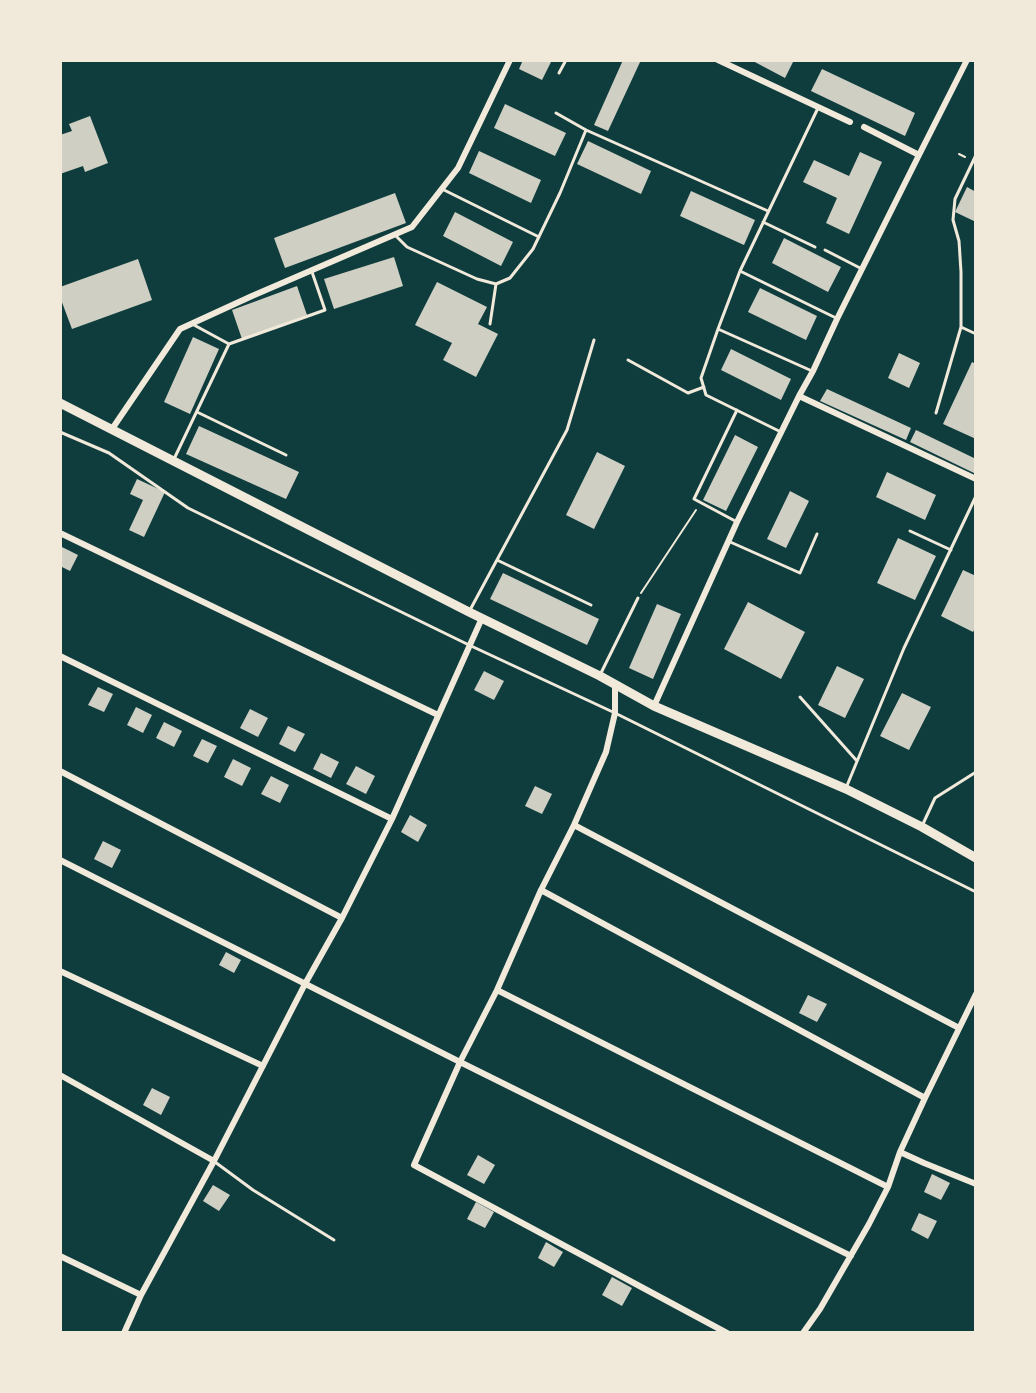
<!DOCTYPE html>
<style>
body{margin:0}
#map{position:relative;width:1036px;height:1393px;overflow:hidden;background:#0f3d3e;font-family:Overpass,sans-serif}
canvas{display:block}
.frame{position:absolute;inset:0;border:62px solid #f1e9da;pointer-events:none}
</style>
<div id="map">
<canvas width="1036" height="1393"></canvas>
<div class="frame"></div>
</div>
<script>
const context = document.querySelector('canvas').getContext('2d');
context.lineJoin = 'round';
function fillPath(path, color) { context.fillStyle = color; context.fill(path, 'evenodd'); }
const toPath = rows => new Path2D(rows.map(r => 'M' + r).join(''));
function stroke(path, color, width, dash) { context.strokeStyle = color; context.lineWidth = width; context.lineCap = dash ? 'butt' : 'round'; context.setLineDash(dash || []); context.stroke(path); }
const building = toPath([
 [523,60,552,60,542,80,519,69],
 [623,60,641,60,608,131,594,125],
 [751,60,794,60,785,78],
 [822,69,915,113,905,136,811,91],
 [505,104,566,133,555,156,494,128],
 [90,116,108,163,85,172,83,166,60,174,60,135,72,131,69,124],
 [588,141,651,171,641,194,577,164],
 [479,151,541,180,531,203,469,173],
 [860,152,882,162,849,234,826,223,837,198,803,182,814,160,849,176],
 [967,187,976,192,976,222,955,212],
 [691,191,755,220,744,245,680,216],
 [395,193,406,223,285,268,274,238],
 [455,212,513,242,501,266,443,236],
 [784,238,841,267,828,292,772,263],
 [394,257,403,286,334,309,324,279],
 [138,259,152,300,72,329,60,297,60,287],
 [437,282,487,307,478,324,498,334,476,377,443,360,452,343,415,325],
 [297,286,307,315,242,339,232,310],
 [760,288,817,316,806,340,748,312],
 [193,337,219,349,190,414,164,402],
 [731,349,791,379,781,400,721,370],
 [899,353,920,363,909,388,888,378],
 [972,362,976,364,976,439,943,424],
 [827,389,911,428,906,440,820,401],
 [199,426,299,472,286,499,186,454],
 [916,430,976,459,976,474,910,442],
 [735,435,758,447,726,511,703,500],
 [597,452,625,466,594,529,566,515],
 [887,472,936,495,925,520,876,497],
 [137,479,165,492,144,537,129,530,143,500,130,494],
 [790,491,809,501,786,548,767,539],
 [898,538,936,556,915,600,877,583],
 [60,546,78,555,70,571,60,566],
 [963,570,976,576,976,626,973,632,941,616],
 [503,573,599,619,587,645,490,599],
 [748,602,805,632,781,679,724,649],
 [657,604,681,614,653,679,629,668],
 [837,666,864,679,845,718,818,705],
 [484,671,504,681,494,700,474,690],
 [98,687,113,694,104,712,88,705],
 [902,693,931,707,909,750,880,736],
 [136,707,152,715,143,733,127,725],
 [250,709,268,718,258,737,240,728],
 [164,722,182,731,174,747,156,738],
 [288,726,305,734,295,752,279,744],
 [202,739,217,746,208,763,193,756],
 [321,753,339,762,331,778,313,769],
 [233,759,251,768,242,786,224,777],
 [356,766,375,776,366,794,346,784],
 [271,776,289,785,280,803,261,794],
 [535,786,552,794,542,814,525,806],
 [410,815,427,825,418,842,401,832],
 [103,841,121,850,112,868,94,859],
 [226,952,241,960,234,973,219,965],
 [808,995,827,1004,817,1022,799,1013],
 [152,1088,170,1097,161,1115,143,1105],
 [478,1155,495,1165,484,1184,467,1175],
 [932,1174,950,1183,941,1200,924,1192],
 [213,1185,230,1195,219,1211,203,1201],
 [476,1202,494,1212,485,1228,467,1219],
 [919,1213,937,1221,928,1239,911,1230],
 [546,1242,563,1252,554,1267,538,1258],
 [612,1277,632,1288,622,1306,602,1295]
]);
const path = toPath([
 [959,154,965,157],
 [641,593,696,510]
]);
const service = toPath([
 [559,73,566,60],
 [556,113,586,130,768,211],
 [442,189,539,237],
 [763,222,815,247],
 [395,235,407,247,477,279,496,284,510,278,533,249,560,193,586,130],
 [825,250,862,269],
 [740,271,836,318],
 [490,324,496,284],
 [961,327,976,334],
 [718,329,812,371],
 [229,344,325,310,312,272],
 [628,360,688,393,704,387],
 [737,410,694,499,737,522],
 [197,412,286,455],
 [936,413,961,327,961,272,959,241,953,220,955,199,976,155],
 [60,432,109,453,188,508,469,645,615,713,976,892],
 [781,432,706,395,701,378,718,329,740,271,818,108],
 [174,459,229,344,194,325],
 [910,531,951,550],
 [728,541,800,573,817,534],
 [497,560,591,605],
 [470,610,567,430,594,340],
 [600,675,638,598],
 [800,697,857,761],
 [846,788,904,648,976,496],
 [922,826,935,798,976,772],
 [215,1162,253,1190,334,1240]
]);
const minor = toPath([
 [718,60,850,122],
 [864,127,919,155,967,60],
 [799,396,976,479],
 [112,429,180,329,252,296,412,227,458,168,510,60],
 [60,533,438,715],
 [60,656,392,819],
 [615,685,615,713,606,752,574,825,541,890,497,990,460,1062,414,1165,727,1333],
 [654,706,737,522,799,396,813,371,837,319,919,155],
 [60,771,342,918],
 [574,825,959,1028],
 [60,860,460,1062,851,1256],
 [541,890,925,1098],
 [60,971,263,1066],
 [497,990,888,1187],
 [60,1075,214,1161],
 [900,1152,924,1163,976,1184],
 [60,1256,141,1295],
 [124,1333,141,1295,214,1161,305,984,342,918,392,819,482,618],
 [803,1333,820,1309,869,1224,888,1187,900,1152,925,1098,976,994]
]);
const secondary = toPath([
 [60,403,469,612,600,676,654,706,846,789,922,827,976,858]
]);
fillPath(building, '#cfcfc3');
stroke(path, '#f1e9da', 2);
stroke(service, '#f1e9da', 3);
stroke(minor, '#f1e9da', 6);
stroke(secondary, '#f1e9da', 9);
</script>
